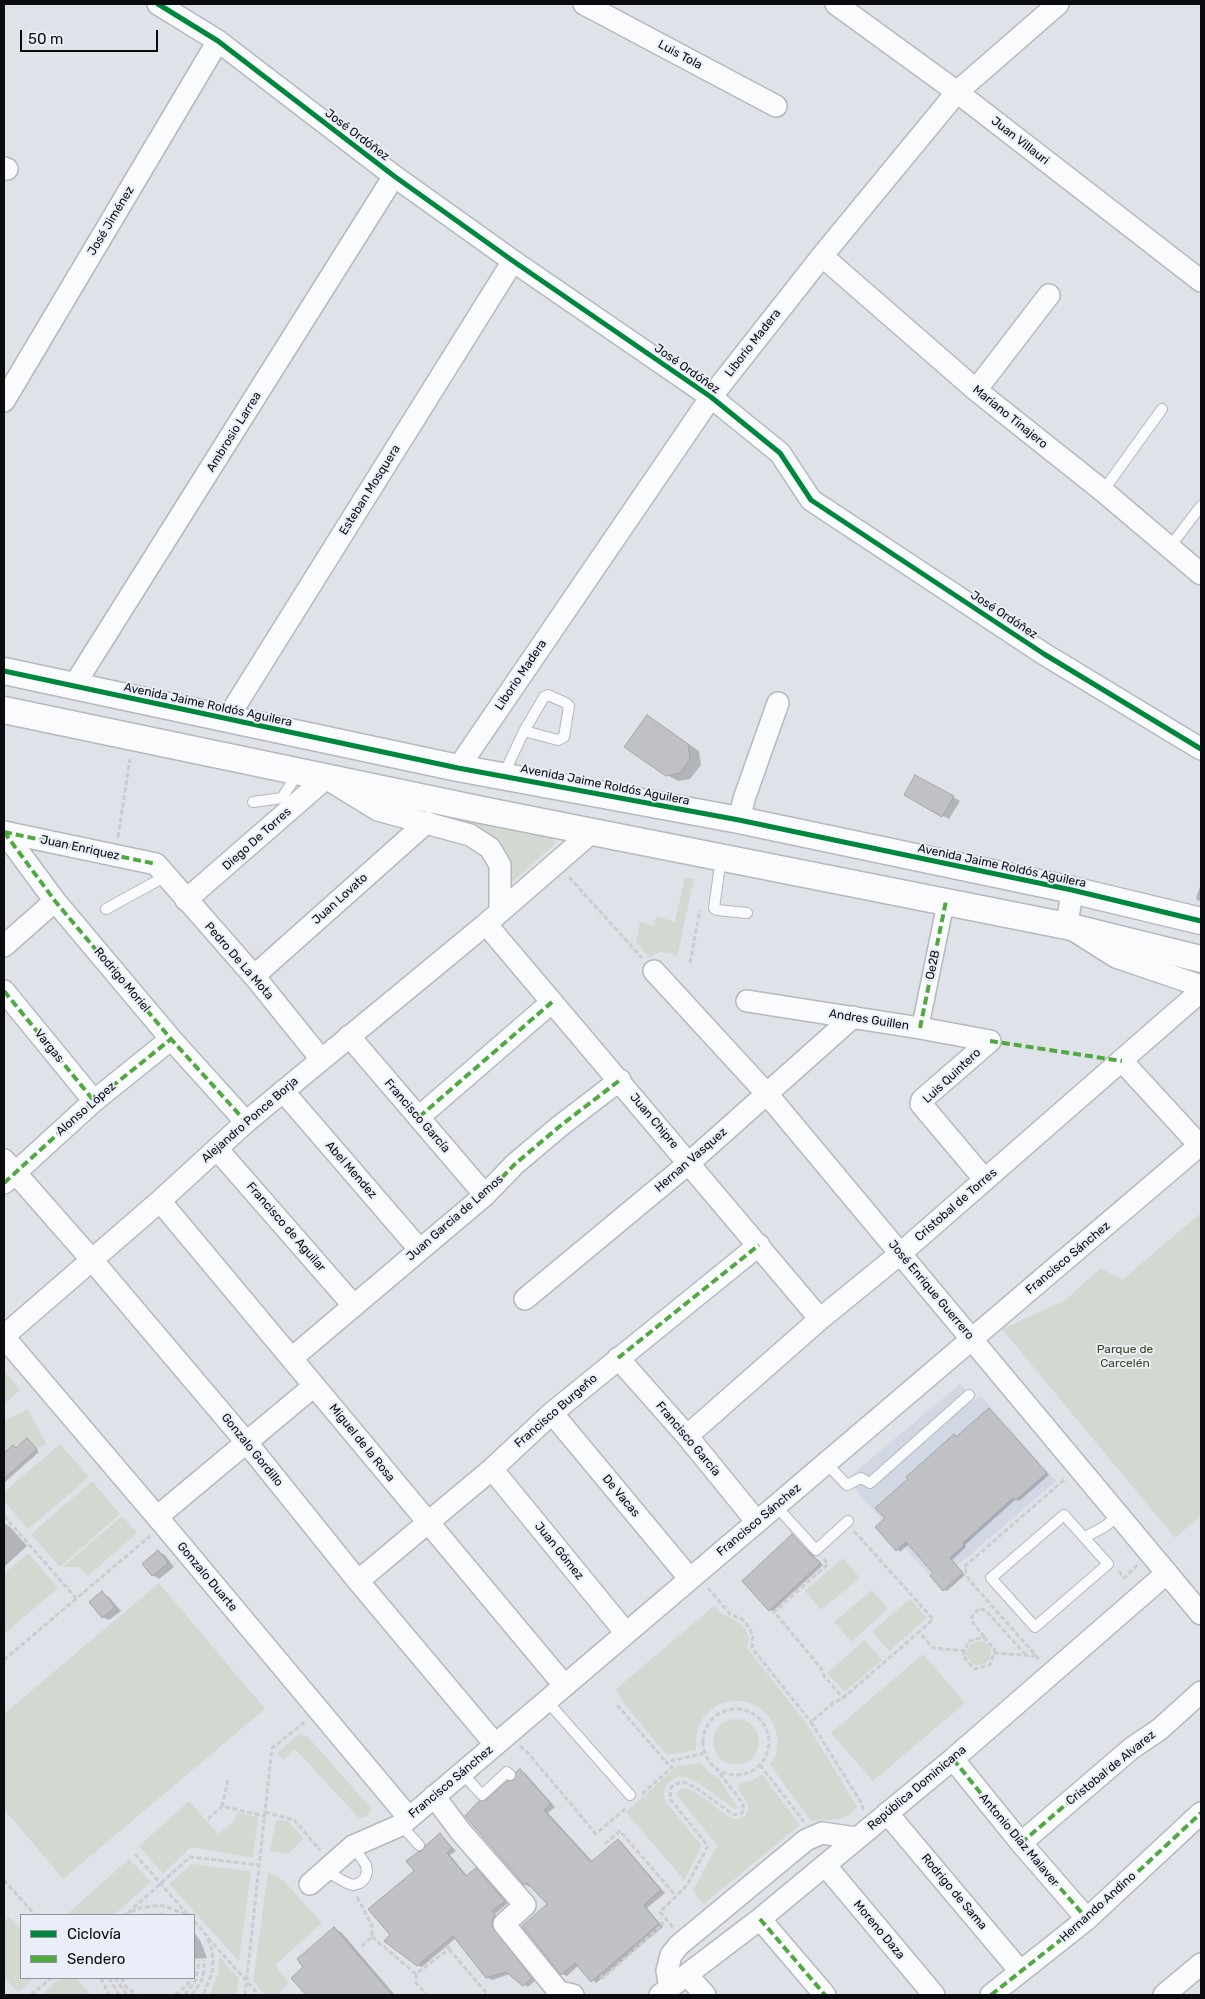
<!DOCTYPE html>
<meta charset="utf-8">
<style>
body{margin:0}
#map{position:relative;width:1205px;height:1999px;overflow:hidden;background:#dfe2e8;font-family:Rubik,sans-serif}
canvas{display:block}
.frame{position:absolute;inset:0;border:5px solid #0a0c0f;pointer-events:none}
.legend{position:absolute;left:20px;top:1914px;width:175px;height:65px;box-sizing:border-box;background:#e9eef9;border:1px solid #90949b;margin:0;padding:6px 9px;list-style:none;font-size:15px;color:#0a0c0f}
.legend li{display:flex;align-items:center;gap:10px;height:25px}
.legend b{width:25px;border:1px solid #90949b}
.scale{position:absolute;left:20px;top:30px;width:138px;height:22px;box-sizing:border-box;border:2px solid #0a0c0f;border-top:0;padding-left:6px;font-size:15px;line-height:18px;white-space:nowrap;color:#0a0c0f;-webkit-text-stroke:4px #e9eef9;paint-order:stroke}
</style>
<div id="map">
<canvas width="1205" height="1999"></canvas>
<div class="frame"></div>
<ul class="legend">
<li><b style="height:6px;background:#00873e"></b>Ciclovía</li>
<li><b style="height:6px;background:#50a841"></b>Sendero</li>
</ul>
<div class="scale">50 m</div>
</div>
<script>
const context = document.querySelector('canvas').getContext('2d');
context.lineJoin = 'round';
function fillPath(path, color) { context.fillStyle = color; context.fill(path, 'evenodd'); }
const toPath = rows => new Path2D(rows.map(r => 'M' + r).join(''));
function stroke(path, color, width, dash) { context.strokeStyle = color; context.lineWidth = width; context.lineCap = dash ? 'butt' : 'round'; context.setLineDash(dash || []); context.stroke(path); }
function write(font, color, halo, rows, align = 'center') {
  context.font = font + ' Rubik,sans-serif'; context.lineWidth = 4; context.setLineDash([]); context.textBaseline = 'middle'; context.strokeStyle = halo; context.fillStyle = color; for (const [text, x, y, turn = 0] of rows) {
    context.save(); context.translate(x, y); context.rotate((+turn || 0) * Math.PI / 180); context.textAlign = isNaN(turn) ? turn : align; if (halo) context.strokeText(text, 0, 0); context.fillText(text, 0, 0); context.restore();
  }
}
const built = toPath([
 [960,1384,974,1401,980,1395,1056,1481,957,1566,943,1591,855,1489,848,1478]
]);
const green = toPath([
 [397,799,552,838,556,843,509,885,508,863],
 [685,877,694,879,677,957,670,953,661,952,649,957,636,942,640,922,653,926,657,916,675,922],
 [1201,1213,1201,1515,1175,1538,1002,1329,1064,1301,1101,1268,1122,1280],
 [4,1371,20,1390,4,1404],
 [28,1409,46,1444,4,1466,4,1421],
 [60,1444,89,1477,28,1529,4,1501,4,1492],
 [92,1481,120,1514,60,1567,31,1534],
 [122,1516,137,1533,88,1576,79,1567,63,1567],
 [28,1553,58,1588,4,1634,4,1574],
 [843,1558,860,1578,821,1610,805,1591],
 [159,1583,265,1709,63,1879,4,1809,4,1714],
 [872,1590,888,1609,851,1642,834,1622],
 [910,1599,927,1618,889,1651,872,1631],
 [714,1606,721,1613,740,1623,745,1628,749,1640,747,1648,807,1724,857,1807,850,1815,840,1819,811,1821,770,1765,776,1755,778,1743,776,1732,772,1721,764,1712,755,1705,743,1701,732,1701,720,1704,711,1710,703,1718,697,1729,696,1750,667,1755,625,1705,616,1689],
 [865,1640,882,1660,844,1692,827,1673],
 '967 1653a12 12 0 1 1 24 0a12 12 0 1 1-24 0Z',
 [923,1654,965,1703,873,1781,831,1733],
 '713 1742a23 23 0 1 1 46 0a23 23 0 1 1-46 0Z',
 [300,1734,308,1737,371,1808,368,1816,359,1818,295,1749,283,1760,277,1753],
 [701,1763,709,1772,719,1779,738,1808,735,1809,698,1783,686,1777,678,1777,671,1780,666,1785,664,1793,665,1801,702,1846,684,1880,626,1812,677,1766],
 [762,1774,800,1825,704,1904,693,1891,717,1845,677,1796,677,1792,683,1788,694,1791,728,1816,733,1819,739,1819,745,1816,748,1811,748,1804,739,1790,738,1784,753,1780],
 [189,1801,218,1834,235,1820,237,1812,258,1817,253,1858,191,1847,163,1874,139,1846],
 [276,1820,288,1821,304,1839,287,1854,270,1851],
 [129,1859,151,1882,114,1915,66,1915],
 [192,1864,251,1871,239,1961,169,1884],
 [268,1872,284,1881,322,1923,275,1965,289,1983,279,1992,281,1995,265,1995,253,1981],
 [9,1917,21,1930,21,1978,34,1978,18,1992,4,1977,4,1921],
 [219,1957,239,1979,236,1995,209,1995,218,1974],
 [60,1978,76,1978,91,1995,41,1995]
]);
const shadow = toPath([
 [647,716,699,751,701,765,690,779,678,781,667,775],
 [916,776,960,801,949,819,905,795],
 [1201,883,1201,902,1196,899],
 [989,1409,1049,1475,1019,1501,1016,1499,965,1545,966,1547,952,1560,965,1575,947,1591,944,1590,935,1573,909,1544,900,1552,876,1527,887,1518,954,1436,957,1437],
 [30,1441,39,1452,4,1483,4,1455,13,1446,17,1449],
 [4,1523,10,1527,27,1546,4,1567],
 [792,1535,823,1565,773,1611,770,1610],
 [158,1552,165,1555,174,1567,159,1579,153,1575],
 [102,1593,109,1597,121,1611,109,1620,102,1617],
 [520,1770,525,1773,555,1807,548,1813,593,1862,618,1841,622,1843,665,1893,647,1908,663,1927,596,1983,579,1965,567,1976,562,1974,549,1904,531,1885,529,1887,525,1884,487,1802,516,1781],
 [440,1835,456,1851,450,1855,468,1877,476,1870,480,1872,508,1903,495,1914,499,1919,495,1929,498,1935,535,1981,528,1987,510,1974,492,1980,487,1977,456,1938,422,1967,417,1965,392,1935,424,1851],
 [334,1928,342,1933,395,1995,307,1995,293,1978,305,1967],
 [194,1932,201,1942,207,1958,194,1959]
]);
const building = toPath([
 [647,715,688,744,690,759,680,773,666,776,624,747,647,715],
 [915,775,954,796,942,817,904,795,915,775],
 [989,1408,1047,1473,1016,1500,1013,1498,963,1543,964,1545,950,1558,963,1573,943,1591,930,1576,933,1573,906,1542,896,1551,875,1527,885,1518,875,1508,908,1479,906,1477,954,1434,956,1437,989,1408],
 [27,1438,37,1449,4,1479,4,1453,13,1445,16,1448,27,1438],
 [792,1534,811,1555,821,1563,769,1611,742,1581,792,1534],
 [158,1550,168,1563,152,1576,142,1564,158,1550],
 [102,1591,115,1607,102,1618,89,1602,102,1591],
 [520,1769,551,1804,544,1810,591,1862,618,1839,661,1890,644,1905,659,1924,591,1982,575,1963,561,1975,522,1926,547,1904,527,1883,524,1885,465,1816,479,1801,486,1800,507,1781,514,1780,516,1772,520,1769],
 [440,1833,452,1848,447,1853,466,1876,476,1868,505,1901,492,1911,495,1915,492,1920,492,1927,532,1978,523,1986,506,1972,486,1978,453,1936,417,1966,384,1941,390,1935,368,1909,414,1871,406,1861,418,1852,423,1850,426,1845,440,1833],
 [334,1927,372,1971,392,1995,306,1995,291,1978,303,1967,297,1959,334,1927]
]);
const path = toPath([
 [118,837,130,759],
 [569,877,642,958],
 [690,963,700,910],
 [4,1516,76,1598],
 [854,1531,933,1619,919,1632],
 [824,1559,828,1564,774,1612,821,1668,824,1676,843,1698],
 [1119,1571,1124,1578,1137,1565],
 [708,1588,730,1614,742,1619,749,1627,753,1635,752,1648,811,1722],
 [984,1637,971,1620,973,1615,980,1608,987,1612,1026,1655],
 [984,1637,995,1650,990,1665,974,1669,963,1656,965,1651,968,1641,984,1637],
 [994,1653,1036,1656],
 [1039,1659,969,1580,964,1567,1065,1479],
 [4,1660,150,1536],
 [617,1705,666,1762],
 '703 1742a33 33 0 1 1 66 0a33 33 0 1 1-66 0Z',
 [520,1746,528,1753,596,1834,626,1808],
 [760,1765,804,1822],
 [228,1780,222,1806,265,1816],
 [642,1794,672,1767,666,1762,705,1753],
 [863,1810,862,1804,811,1722,833,1703,843,1698,919,1632,933,1648,965,1651],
 [265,1812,294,1820,320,1850],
 [208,1819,222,1806],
 [605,1844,620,1831,676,1896],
 [135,1854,188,1915],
 [4,1880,35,1915],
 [357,1897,372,1926,372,1937,362,1946],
 [128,1913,190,1857,260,1865],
 [124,1915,140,1908,152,1906,165,1906,187,1915],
 [144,1915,164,1914],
 [194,1921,206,1935,211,1947,213,1960,212,1973,203,1995],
 [673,1927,660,1912,687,1885,708,1846,670,1799,671,1788,674,1784,684,1782,696,1788,734,1815,742,1813,744,1809,742,1802,714,1766],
 [372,1937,416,1974,449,1949,446,1945],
 [208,1938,259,1995],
 [449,1949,488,1995],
 [416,1974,416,1983,427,1995],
 [601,1975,603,1978,663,1924,662,1923,666,1919],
 [101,1978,109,1995],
 [109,1978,119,1995],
 [115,1978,127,1995],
 [121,1978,127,1988,137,1995],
 [31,1995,51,1978],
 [175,1995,187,1985,191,1978],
 [185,1995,196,1980,199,1960],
 [192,1995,201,1982,204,1971,204,1960],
 [245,1995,272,1748,305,1722]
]);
const service = toPath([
 [1103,491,1162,409],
 [1169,548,1201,506],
 [503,776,524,731,558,740,564,737,569,706,566,703,548,695,544,697,524,731],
 [253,802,282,798,298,773],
 [721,858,714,908,717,910,747,913],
 [106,909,166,876],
 [826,1463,847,1485,861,1478,870,1483,969,1395],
 [776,1506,816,1550,848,1521],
 [1064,1515,1108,1564,1035,1627,991,1578,1064,1515],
 [1085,1537,1104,1527,1119,1515],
 [547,1701,630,1795],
 [462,1773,482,1795,507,1772,510,1775],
 [401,1825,419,1845],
 [324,1870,347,1883,353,1885,360,1883,365,1878,367,1872,366,1865,353,1846]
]);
const pedestrian = toPath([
 [920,1028,946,901]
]);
const minor = toPath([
 [158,4,218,41,394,176,513,261,711,397,780,453,811,500,1044,654,1201,749],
 [584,4,776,106],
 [836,4,957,92,1201,281],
 [4,168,7,169],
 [822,256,976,390,1103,491,1201,574],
 [976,390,1049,295],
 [4,401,218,41],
 [73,687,394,176],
 [227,719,513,261],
 [458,768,711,397,822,256,957,92,1058,4],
 [739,820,744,799,778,703],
 [4,832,156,864,254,976,321,1059],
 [4,832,55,901,171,1039,246,1122],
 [1072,890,1067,926,1116,957,1201,986],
 [186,900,326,778,378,810,470,835,490,848,500,865,500,909],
 [486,924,820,1319],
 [4,946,55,901],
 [654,971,767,1094,1201,1614],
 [254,976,427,822],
 [4,991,94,1101],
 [747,1001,920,1028,990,1041],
 [349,1036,485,1195],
 [1122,1061,1201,1147],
 [283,1091,420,1250],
 [419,1117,552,1002],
 [217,1149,354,1306],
 [4,1160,92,1260,247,1443,358,1581,495,1744],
 [985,1180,921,1104,922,1100,990,1041],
 [4,1183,94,1101,171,1039],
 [160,1201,564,1685],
 [525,1299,689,1163,853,1017],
 [4,1336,160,1201,246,1122,486,924,592,832],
 [4,1337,164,1525,409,1818],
 [292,1358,485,1195,515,1164,560,1126,620,1080],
 [618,1358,687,1436,757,1522],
 [552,1413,690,1579],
 [687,1436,820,1319,901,1253,1201,991],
 [492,1469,626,1633],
 [157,1517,314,1386],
 [358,1581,492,1469,552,1413,759,1245],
 [953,1759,1021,1843,1087,1919],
 [434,1796,461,1832,525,1905,504,1924,559,1992,573,1995],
 [887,1813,1020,1971],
 [1021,1843,1132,1748,1160,1729,1201,1692],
 [825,1865,934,1995],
 [310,1884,353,1846,401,1825,1201,1144],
 [760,1919,825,1995],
 [688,1976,705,1995],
 [670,1987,667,1971,671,1955,679,1945,806,1840,822,1833,856,1838],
 [660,1995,760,1919,953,1759,1167,1573],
 [991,1995,1087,1919,1201,1813],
 [1164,1995,1201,1964]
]);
const tertiary = toPath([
 [4,671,458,768,739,820,1072,890,1201,921],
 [4,710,487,811,1067,926,1201,959]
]);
const quiet = toPath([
 [4,832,55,901,171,1039,246,1122],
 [4,832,156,864],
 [4,991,94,1101],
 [920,1028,946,901],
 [990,1041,1122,1061],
 [419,1117,552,1002],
 [4,1183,94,1101,171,1039],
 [485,1195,515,1164,560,1126,620,1080],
 [618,1358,759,1245],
 [953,1759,1021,1843,1087,1919],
 [1021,1843,1132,1748],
 [760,1919,825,1995],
 [991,1995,1087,1919,1201,1813]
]);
const cycleway = toPath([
 [158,4,218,41,394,176,513,261,711,397,780,453,811,500,1044,654,1201,749],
 [4,671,458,768,739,820,1072,890,1201,921]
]);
const streetNames = [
 ["Luis Tola",680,55,28],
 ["José Ordóñez",357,135,37],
 ["Juan Villauri",1020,141,38],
 ["José Jiménez",111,221,-59],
 ["Liborio Madera",753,343,-52],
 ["José Ordóñez",687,369,35],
 ["Mariano Tinajero",1010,417,39],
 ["Ambrosio Larrea",234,432,-58],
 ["Esteban Mosquera",370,490,-58],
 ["José Ordóñez",1004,615,33],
 ["Liborio Madera",521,675,-56],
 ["Avenida Jaime Roldós Aguilera",208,705,12],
 ["Avenida Jaime Roldós Aguilera",605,785,11],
 ["Diego De Torres",257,839,-42],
 ["Juan Enriquez",80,848,12],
 ["Avenida Jaime Roldós Aguilera",1002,866,12],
 ["Juan Lovato",340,899,-42],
 ["Pedro De La Mota",239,961,49],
 ["Oe2B",933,965,-78],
 ["Rodrigo Moriel",122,980,50],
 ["Andres Guillen",869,1020,9],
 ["Vargas",49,1046,51],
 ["Luis Quintero",952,1076,-43],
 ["Alonso López",86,1109,-41],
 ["Francisco García",417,1116,49],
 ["Alejandro Ponce Borja",250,1120,-41],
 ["Juan Chipre",654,1121,50],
 ["Hernan Vasquez",691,1160,-41],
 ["Abel Mendez",351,1170,49],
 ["Cristobal de Torres",956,1205,-41],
 ["Juan Garcia de Lemos",455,1218,-41],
 ["Francisco de Aguilar",286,1227,49],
 ["Francisco Sánchez",1068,1258,-40],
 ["José Enrique Guerrero",931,1290,50],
 ["Francisco Burgeño",556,1411,-41],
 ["Francisco García",688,1439,50],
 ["Miguel de la Rosa",362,1443,51],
 ["Gonzalo Gordillo",252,1450,51],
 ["De Vacas",621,1496,50],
 ["Francisco Sánchez",759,1520,-40],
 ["Juan Gómez",559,1551,51],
 ["Gonzalo Duarte",207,1577,50],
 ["Cristobal de Alvarez",1111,1768,-39],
 ["Francisco Sánchez",451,1782,-40],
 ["República Dominicana",917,1788,-40],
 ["Antonio Díaz Malaver",1019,1840,50],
 ["Rodrigo de Sama",954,1892,50],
 ["Hernando Andino",1098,1907,-42],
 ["Moreno Daza",879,1930,50]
];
const parkNames = [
 ["Parque de",1125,1350],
 ["Carcelén",1125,1364]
];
fillPath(built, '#d2d7e4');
fillPath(green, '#d3d9d0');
fillPath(shadow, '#0003');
fillPath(building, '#bfc1c5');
stroke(building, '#a3a5a9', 1);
stroke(service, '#b5b8bc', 12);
stroke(pedestrian, '#b5b8bc', 19);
stroke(minor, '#b5b8bc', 24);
stroke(tertiary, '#b5b8bc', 29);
stroke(path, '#cbcdce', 3, [5, 2.5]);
stroke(service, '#fafbfc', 10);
stroke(pedestrian, '#fafbfc', 16);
stroke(minor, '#fafbfc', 21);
stroke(tertiary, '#fafbfc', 26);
stroke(quiet, '#50a841', 4, [8, 4]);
stroke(cycleway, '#00873e', 5);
write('12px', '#0a0c0f', '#e9eef9', streetNames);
write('12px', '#3a491b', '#e9eef9', parkNames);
</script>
